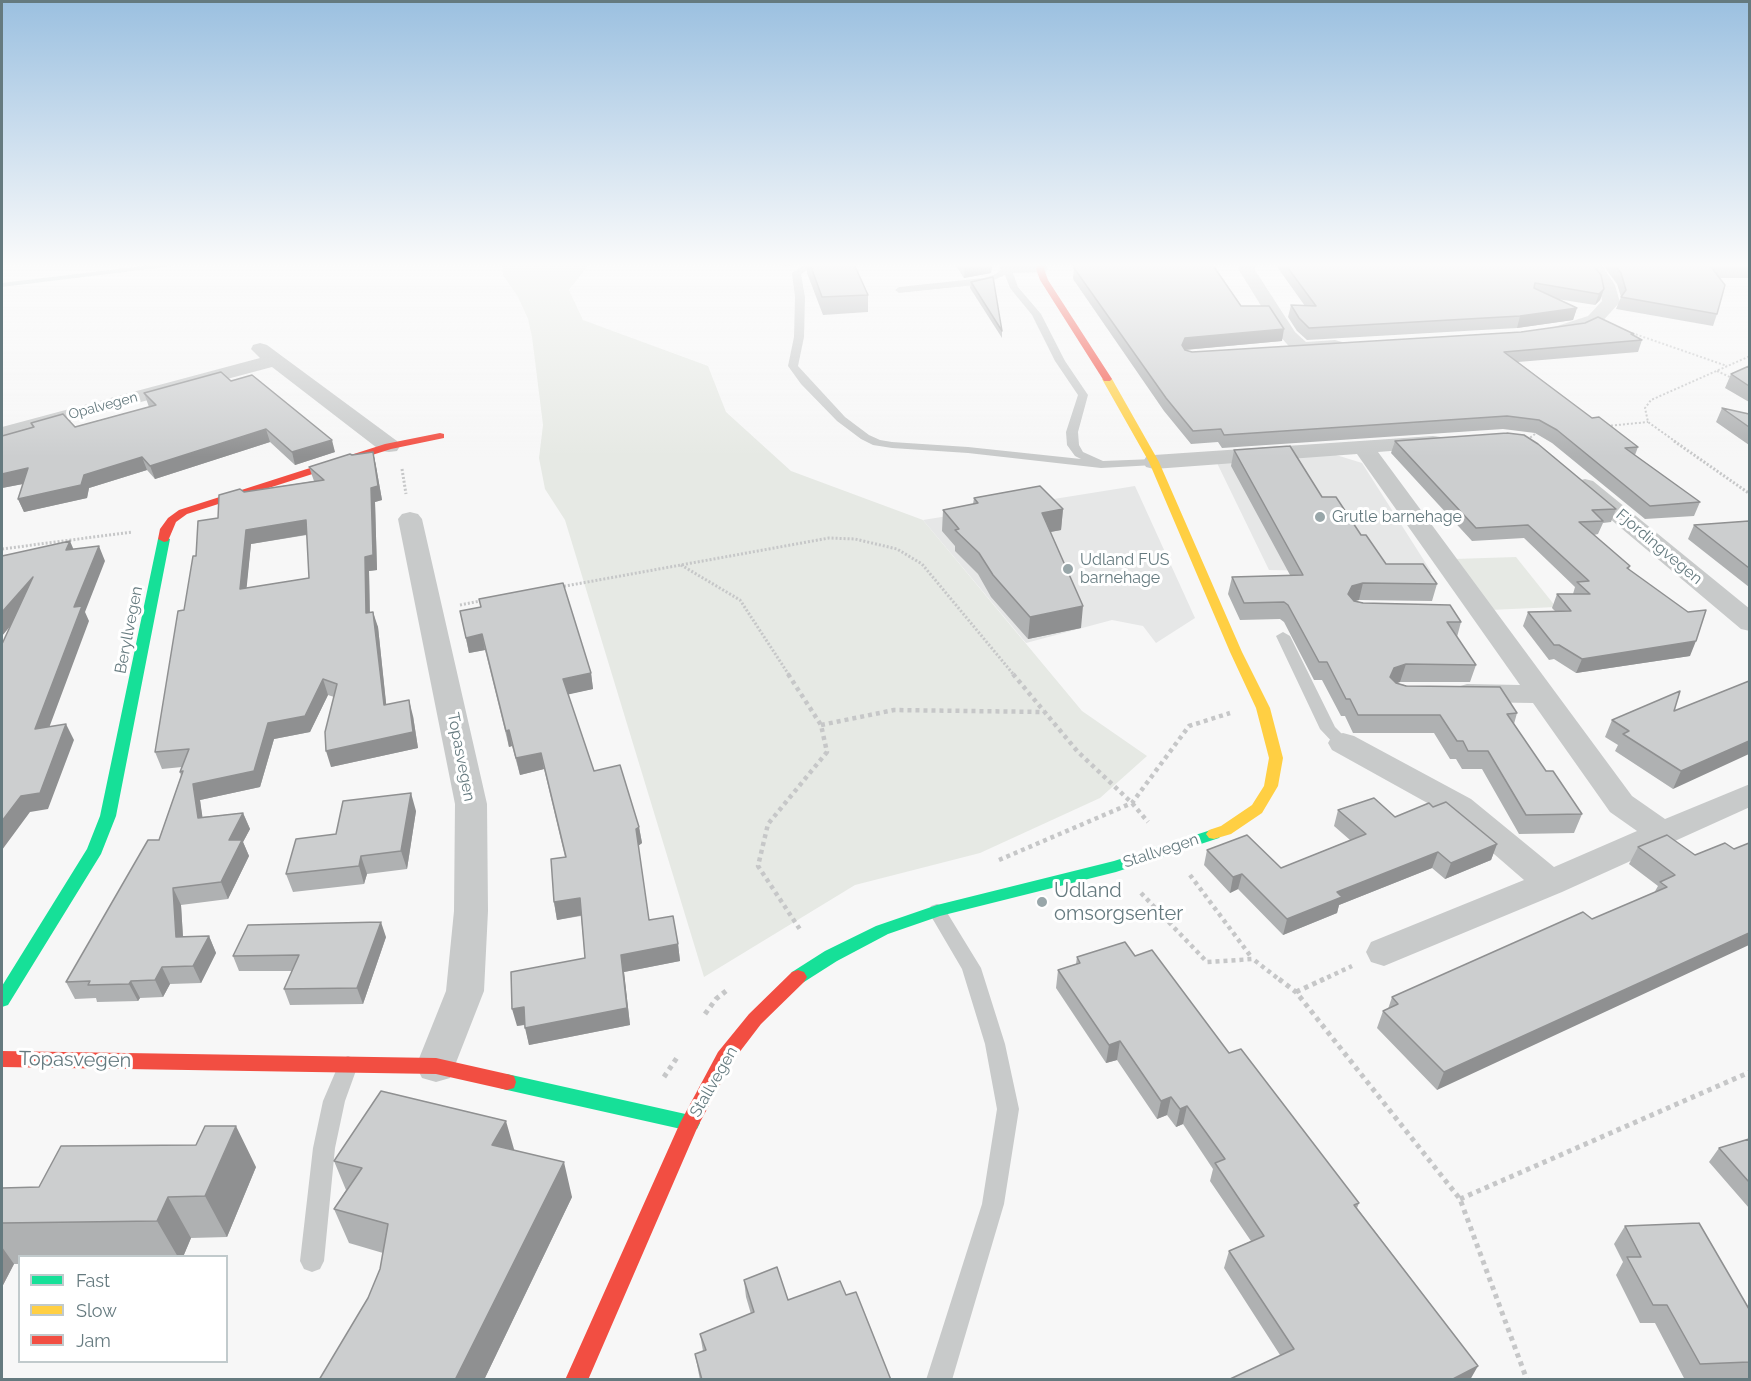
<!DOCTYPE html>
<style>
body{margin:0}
#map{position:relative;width:1751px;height:1381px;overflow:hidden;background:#f7f7f7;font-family:Raleway,sans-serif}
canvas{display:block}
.frame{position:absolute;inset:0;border:3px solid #657a7f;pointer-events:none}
.legend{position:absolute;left:18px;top:1255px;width:210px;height:108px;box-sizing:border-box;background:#fff;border:2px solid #c1cacc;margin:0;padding:8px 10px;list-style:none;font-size:18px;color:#657a7f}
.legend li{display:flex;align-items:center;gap:12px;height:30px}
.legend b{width:30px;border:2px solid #c1cacc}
</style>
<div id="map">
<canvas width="1751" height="1381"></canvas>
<div class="frame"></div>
<ul class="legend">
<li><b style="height:8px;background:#16e098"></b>Fast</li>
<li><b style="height:8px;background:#ffcf43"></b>Slow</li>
<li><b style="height:8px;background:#f24e42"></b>Jam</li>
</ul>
</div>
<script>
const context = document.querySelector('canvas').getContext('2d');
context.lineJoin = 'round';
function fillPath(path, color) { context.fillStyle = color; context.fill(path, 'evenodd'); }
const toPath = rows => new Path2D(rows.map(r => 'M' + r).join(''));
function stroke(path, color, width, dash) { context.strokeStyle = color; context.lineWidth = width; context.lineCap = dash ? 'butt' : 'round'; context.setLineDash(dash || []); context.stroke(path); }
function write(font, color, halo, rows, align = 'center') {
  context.font = font + ' Raleway,sans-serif'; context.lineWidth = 6; context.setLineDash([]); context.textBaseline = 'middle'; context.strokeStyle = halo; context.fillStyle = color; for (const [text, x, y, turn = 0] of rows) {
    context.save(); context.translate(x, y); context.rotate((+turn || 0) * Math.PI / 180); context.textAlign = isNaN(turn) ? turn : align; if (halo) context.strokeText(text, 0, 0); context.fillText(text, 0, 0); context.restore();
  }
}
const built = toPath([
 [1333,454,1362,463,1432,573,1269,570,1217,463],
 [1135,486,1195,618,1156,643,1143,626,1112,620,1026,643,923,520]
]);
const green = toPath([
 [502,264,589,264,569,290,583,320,708,366,726,412,791,471,923,520,1082,711,1147,756,1100,798,980,853,855,885,704,977,565,520,545,489,539,458,543,425,532,337,528,319,518,297,503,275],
 [1516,557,1556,607,1490,610,1454,559]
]);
const stream = toPath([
 [160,264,176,264,173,266,2,287,2,283,160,264]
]);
const pathFar3 = toPath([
 [1632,333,1727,366],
 [1717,371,1732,378],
 [1607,426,1648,422],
 [1527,440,1539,431],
 [1676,442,1648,422,1645,408,1651,400,1750,356]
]);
const pathFar2 = toPath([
 [1674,441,1750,494],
 [402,469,406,494],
 [2,549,132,532],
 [681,565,740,600,789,675],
 [560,587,829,538,855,539,897,549,922,564,1014,675],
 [460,605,485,600]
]);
const pathFar1 = toPath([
 [788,674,821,725,827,752,768,824,758,866,801,931],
 [1013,674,1078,752,1132,803,1148,822],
 [821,725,894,710,1044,712],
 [999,860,1132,803,1189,726,1230,713],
 [1190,875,1252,958],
 [1141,893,1207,962,1253,959,1281,981],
 [1320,981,1352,966]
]);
const path = toPath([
 [1279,979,1296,992,1460,1199,1527,1380],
 [1296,992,1324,979],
 [705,1014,716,999,726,991],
 [664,1077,678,1056],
 [1460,1199,1750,1072]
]);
const lane = toPath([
 [807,264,817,264,801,274,805,297,804,337,798,366,845,417,869,435,880,440,892,442,968,447,1081,459,1075,456,1067,445,1066,432,1078,395,1055,361,1032,315,1010,288,1005,275,985,284,899,293,895,290,899,287,984,278,996,274,1007,265,1011,268,1018,287,1041,314,1065,361,1088,395,1078,432,1079,445,1083,452,1103,461,1154,459,1160,462,1154,465,1101,468,968,453,892,448,873,445,861,439,837,421,801,384,788,366,794,337,795,297,792,273,807,264],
 [1283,632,1290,636,1335,727,1351,743,1349,747,1337,747,1320,729,1276,636,1283,632],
 [937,904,943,906,981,968,1005,1044,1019,1109,1004,1204,952,1380,926,1380,982,1204,997,1109,985,1044,962,969,928,911,931,906,937,904],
 [348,1056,355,1059,358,1065,345,1101,335,1148,324,1261,320,1269,312,1272,304,1269,300,1261,313,1148,323,1101,341,1059,348,1056]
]);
const street = toPath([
 [1040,264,1046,266,1048,269,1046,272,1007,273,999,268,1004,264,1040,264],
 [1238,264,1254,264,1255,270,1295,332,1306,342,1335,340,1342,342,1344,346,1342,350,1301,354,1294,352,1279,335,1239,270,1238,264],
 [1582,264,1600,264,1603,267,1615,285,1620,302,1600,324,1560,336,1554,335,1551,331,1554,327,1588,316,1602,301,1599,285,1582,264],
 [260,343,267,345,397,441,400,446,397,451,389,452,381,451,272,367,2,439,2,427,260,358,251,349,253,345,260,343],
 [1433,436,1441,437,1444,442,1441,447,1378,452,1632,796,1665,819,1750,784,1750,807,1562,892,1384,966,1371,962,1366,952,1371,942,1524,880,1449,815,1332,750,1328,743,1332,736,1343,733,1354,736,1471,799,1554,867,1637,831,1610,812,1533,703,1467,702,1457,699,1453,693,1457,687,1467,684,1520,685,1357,454,1154,469,1146,467,1143,462,1146,457,1154,455,1433,436],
 [1585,479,1593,481,1750,609,1750,631,1741,629,1577,491,1574,486,1577,481,1585,479],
 [410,512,418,514,422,519,487,804,488,911,484,991,450,1078,436,1082,422,1078,416,1066,446,991,454,911,455,804,398,519,402,514,410,512]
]);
const fast = toPath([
 [164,536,170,539,116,816,101,854,8,1005,2,1007,2,986,87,849,100,816,158,539,164,536],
 [1214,829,1219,830,1222,834,1219,838,1116,872,940,916,888,934,837,961,804,982,798,984,792,982,789,977,792,972,825,951,876,926,937,905,1114,861,1214,829],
 [507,1074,690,1115,697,1117,700,1123,697,1129,690,1131,507,1090,500,1088,498,1082,500,1076,507,1074]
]);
const slow = toPath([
 [1107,376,1112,379,1159,462,1242,652,1270,708,1283,758,1278,786,1262,813,1231,834,1214,839,1209,838,1206,834,1209,830,1221,826,1252,805,1264,786,1269,758,1256,708,1230,652,1149,462,1102,379,1107,376]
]);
const jam = toPath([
 [1038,264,1046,264,1044,269,1048,280,1112,379,1110,381,1104,381,1040,280,1036,269,1038,264],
 [440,433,444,434,444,438,391,449,187,514,176,522,168,541,164,542,158,539,160,529,168,518,179,510,385,444,440,433],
 [798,970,804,972,807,977,804,982,761,1024,732,1062,698,1126,588,1380,565,1380,680,1123,718,1052,749,1014,792,972,798,970],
 [2,1051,436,1058,507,1074,514,1076,516,1082,514,1088,507,1090,436,1074,2,1067,2,1051]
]);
const wall = toPath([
 [807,264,854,264,868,295,868,312,823,315,807,273],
 [955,264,992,264,991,273,964,278],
 [1275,264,1592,264,1604,289,1600,300,1595,305,1557,299,1577,308,1573,320,1517,328,1307,340,1297,331,1288,317,1291,305,1305,306],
 [1602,264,1749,264,1749,278,1720,278,1717,314,1713,326,1616,309,1621,297,1617,284],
 [1074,268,1241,306,1282,341,1185,350,1192,352,1634,334,1633,336,1642,340,1638,352,1518,362,1592,418,1638,447,1635,455,1700,502,1694,516,1645,519,1552,443,1535,433,1503,429,1222,448,1218,442,1191,444,1164,411,1073,279],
 [971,282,1002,331,1002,338,970,288],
 [1749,366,1749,402,1725,388,1731,374],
 [231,381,335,452,295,465,270,442,155,479,147,470,89,488,87,498,24,512,18,499,23,484,2,488,2,436,32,427,31,423,75,427,149,407,144,393],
 [1722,408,1749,414,1749,445,1716,422],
 [1395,441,1616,509,1611,522,1603,523,1598,534,1594,535,1630,566,1629,569,1690,656,1576,673,1554,659,1549,660,1523,626,1528,612,1555,611,1552,608,1557,594,1573,594,1575,587,1524,538,1472,541,1391,453],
 [1234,450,1322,497,1361,535,1386,564,1437,584,1432,601,1359,600,1354,601,1461,622,1457,637,1476,665,1470,682,1400,682,1396,683,1517,713,1514,724,1546,771,1582,814,1574,833,1519,834,1482,769,1462,769,1456,759,1450,759,1434,733,1353,733,1345,716,1341,716,1322,680,1314,680,1284,622,1280,619,1240,620,1228,594,1232,577,1290,575,1231,466],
 [373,452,376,466,382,500,375,502,377,570,369,571,370,612,378,627,386,704,413,716,418,748,331,767,334,697,328,695,310,732,274,739,260,787,200,800,202,817,243,813,250,829,243,842,249,856,228,899,181,905,183,937,209,936,216,953,201,983,170,984,163,997,140,998,138,1001,97,1002,96,998,75,999,66,982,159,840,181,776,180,772,182,767,162,769,155,752,196,556,218,518,244,492,314,481,309,467,352,455],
 [307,535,309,578,246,588,251,544],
 [974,498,1063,509,1061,530,1050,532,1081,628,1028,639,991,597,978,574,955,551,955,546,942,531,943,510,973,504],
 [1749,521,1749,587,1688,539,1694,525],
 [460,611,591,673,593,689,568,694,594,771,639,827,642,843,638,846,649,920,678,944,680,961,624,972,630,1025,529,1045,525,1025,517,1026,585,958,581,916,557,920,554,902,565,857,544,769,520,775,512,746,509,747,485,650,469,653],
 [1749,681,1673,789,1615,751,1618,745,1605,737,1612,720,1674,711],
 [1433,807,1497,844,1491,860,1445,879,1432,868,1339,905,1337,913,1283,935,1238,889,1230,893,1204,865,1207,850,1281,868,1350,840,1334,826,1338,810,1395,817],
 [416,811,407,869,367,874,364,884,293,892,286,874,336,834],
 [1725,843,1437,1090,1377,1028,1383,1011,1388,1009,1392,997,1592,919,1654,893,1658,886,1629,864,1638,847,1695,855],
 [386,937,363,1004,290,1005,284,989,292,971,239,971,233,956],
 [1135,956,1229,1053,1359,1203,1357,1208,1478,1366,1280,1355,1224,1268,1229,1251,1251,1241,1210,1181,1213,1169,1183,1124,1176,1127,1167,1115,1157,1119,1117,1060,1106,1063,1056,988,1058,970,1076,964,1077,957],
 [1749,1139,1749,1208,1709,1162,1719,1148],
 [514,1150,572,1197,484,1380,319,1380,368,1298,380,1269,383,1253,349,1243,334,1209,346,1190,334,1161],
 [256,1167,227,1237,191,1238,183,1257,20,1257,20,1264,14,1264,2,1287,2,1188,39,1187],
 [1625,1226,1749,1309,1749,1379,1685,1380,1655,1323,1640,1323,1616,1275,1623,1262,1614,1244],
 [744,1280,788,1300,846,1295,891,1380,700,1380,695,1354,703,1351,700,1334,751,1314,746,1297]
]);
const shadedWall = toPath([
 [781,264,804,264,781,266],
 [965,264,992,264,991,273,964,278],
 [1604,289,1600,300,1595,305,1599,294],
 [1577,308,1573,320,1517,328,1520,316],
 [1284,329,1282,341,1183,350,1182,345,1185,338],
 [266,429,270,442,155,479,150,466],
 [332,440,335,452,295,465,292,452],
 [373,452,376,466,382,500,375,502,377,570,369,571,370,628,366,613,365,557],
 [142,457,147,470,89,488,87,498,24,512,18,499,84,475],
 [28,468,33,482,2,488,2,474],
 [1063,509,1061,530,1040,534,1042,513],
 [306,520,310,534,251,544,245,604,240,589,246,530],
 [70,541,76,555,66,550],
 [99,546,105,561,85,612,89,621,43,744,35,729,74,607],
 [33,577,39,592,2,636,2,612],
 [1363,583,1359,600,1348,603,1348,594,1352,586],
 [1083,606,1081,628,1028,639,1030,617],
 [373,612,378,627,388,721,384,705],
 [482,634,485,650,469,653,466,638],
 [1696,641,1690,656,1576,673,1582,659],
 [1406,664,1400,682,1389,686,1390,677,1394,668],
 [591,673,593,689,566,695,563,679],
 [323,679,328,695,310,732,274,739,260,787,200,800,205,834,198,818,193,784],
 [409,700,413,716,418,748,331,767,326,751],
 [66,724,74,740,48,809,30,812,2,850,2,821],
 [509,730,512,746,509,747,506,731],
 [1749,741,1749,754,1673,789,1681,771],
 [541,753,544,769,520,775,516,758],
 [411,793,416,811,407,869,401,851],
 [243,813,250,829,243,842,249,856,228,899,221,882,229,840],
 [639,827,642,843,638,846,636,829],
 [1497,844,1491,860,1445,879,1451,863],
 [1438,852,1432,868,1339,905,1337,913,1283,935,1287,919,1337,892],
 [361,856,367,874,364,884,359,866],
 [1242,874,1238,889,1230,893,1233,877],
 [173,888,181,905,184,954,176,937],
 [580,898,583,915,557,920,554,902],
 [381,922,386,937,363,1004,357,988],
 [1749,933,1749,945,1437,1090,1444,1072],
 [209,936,216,953,201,983,193,966],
 [678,944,680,961,624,972,630,1025,529,1045,525,1028,621,955],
 [162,967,170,984,163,997,155,980],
 [131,981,140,998,138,1001,129,984],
 [524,1007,528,1024,517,1026,512,1009],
 [1120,1041,1117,1060,1106,1063,1109,1045],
 [1171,1097,1167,1115,1157,1119,1161,1101],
 [1187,1106,1183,1124,1176,1127,1180,1109],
 [506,1121,516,1156,492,1145],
 [236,1126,256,1167,227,1237,205,1196],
 [564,1162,572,1197,484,1380,455,1380],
 [168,1197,191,1238,183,1257,178,1257,157,1221],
 [2,1247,14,1264,2,1287],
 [1478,1366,1470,1380,1451,1380]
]);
const building = toPath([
 [810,264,854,264,868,295,822,297,810,264],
 [1075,264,1212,264,1241,306,1269,306,1284,329,1185,338,1182,345,1185,350,1192,352,1521,332,1585,323,1598,317,1634,334,1631,334,1642,340,1504,352,1592,418,1599,417,1638,447,1625,448,1700,502,1650,506,1557,430,1539,420,1507,416,1224,435,1221,429,1193,431,1166,398,1074,268,1075,264],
 [1285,264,1592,264,1601,275,1604,289,1599,294,1535,283,1534,288,1577,308,1520,316,1309,328,1299,318,1291,305,1316,306,1285,264],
 [1614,264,1749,264,1749,267,1711,267,1725,285,1717,314,1621,297,1626,290,1621,273,1614,264],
 [993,277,1002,331,971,282,993,277],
 [1749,366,1749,386,1731,374,1749,366],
 [221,372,231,381,252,375,332,440,292,452,266,429,150,466,142,457,84,475,81,485,18,499,28,468,2,474,2,436,34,427,31,423,63,414,75,427,156,405,144,393,221,372],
 [1722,408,1749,414,1749,427,1722,408],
 [1507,433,1524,435,1538,444,1616,509,1592,510,1603,521,1579,522,1630,566,1627,568,1688,612,1706,610,1696,641,1582,659,1559,645,1554,645,1528,612,1571,611,1557,594,1590,594,1577,582,1589,581,1528,525,1476,528,1395,441,1507,433],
 [1290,446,1322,497,1336,497,1361,535,1366,535,1386,564,1423,564,1437,584,1363,583,1352,586,1348,594,1354,601,1363,603,1450,605,1461,622,1447,622,1476,665,1406,664,1394,668,1390,677,1396,683,1406,686,1500,687,1517,713,1507,714,1546,771,1553,771,1582,814,1526,815,1488,751,1468,751,1463,741,1457,741,1440,715,1358,715,1350,699,1346,699,1327,662,1319,662,1288,605,1284,602,1244,603,1232,577,1303,575,1234,450,1290,446],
 [373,452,378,486,371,488,373,555,365,557,366,613,373,612,384,705,409,700,413,732,326,751,325,732,337,684,323,679,305,716,268,723,254,771,193,784,198,818,243,813,229,840,242,840,221,882,173,888,176,937,209,936,193,966,162,967,155,980,131,981,129,984,88,985,90,981,66,982,148,840,159,840,183,771,180,772,189,749,155,752,178,611,184,610,193,556,196,556,198,521,218,518,219,495,240,489,244,492,324,480,309,467,350,454,352,455,373,452],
 [306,520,309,578,240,589,246,530,306,520],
 [1040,486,1063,509,1042,513,1083,606,1030,617,993,575,979,553,955,530,959,529,943,510,978,503,974,498,1040,486],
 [1749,521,1749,568,1694,525,1749,521],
 [70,541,66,550,99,546,74,607,82,606,35,729,66,724,40,793,21,796,2,821,2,644,33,577,2,612,2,556,70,541],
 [563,583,591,673,563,679,594,771,620,765,639,827,636,829,649,920,673,916,678,944,621,955,627,1008,525,1028,524,1007,512,1009,511,972,585,958,580,898,554,902,551,859,566,857,541,753,516,758,509,730,506,731,482,634,466,638,460,611,481,607,479,599,563,583],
 [1749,681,1749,741,1681,771,1623,734,1629,731,1612,720,1680,691,1674,711,1749,681],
 [411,793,401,851,361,856,359,866,286,874,296,839,336,834,343,801,411,793],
 [1374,798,1395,817,1429,803,1433,807,1446,802,1497,844,1451,863,1438,852,1337,892,1342,897,1287,919,1242,874,1233,877,1207,850,1247,835,1281,868,1366,834,1338,810,1374,798],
 [1667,835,1695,855,1725,843,1734,849,1749,843,1749,933,1444,1072,1383,1011,1398,1004,1392,997,1583,912,1592,919,1667,887,1660,882,1675,875,1638,847,1667,835],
 [381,922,357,988,284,989,299,955,233,956,248,925,381,922],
 [1125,942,1135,956,1152,950,1229,1053,1241,1049,1359,1203,1354,1205,1478,1366,1451,1380,1228,1380,1294,1349,1229,1251,1264,1236,1215,1163,1225,1159,1187,1106,1180,1109,1171,1097,1161,1101,1120,1041,1109,1045,1058,970,1080,963,1077,957,1125,942],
 [381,1091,506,1121,492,1145,564,1162,455,1380,319,1380,368,1298,380,1269,388,1224,334,1209,362,1168,334,1161,381,1091],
 [205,1126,236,1126,205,1196,168,1197,157,1221,2,1223,2,1188,39,1187,61,1146,196,1145,205,1126],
 [1749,1139,1749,1182,1719,1148,1749,1139],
 [1699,1223,1749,1309,1749,1362,1700,1364,1667,1305,1653,1305,1627,1257,1641,1257,1625,1226,1699,1223],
 [777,1267,788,1300,840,1281,846,1295,856,1292,891,1380,702,1380,695,1354,706,1350,700,1334,754,1312,744,1280,777,1267]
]);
const markers = [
 [1320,517,6,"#98a6a9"],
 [1068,569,6,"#98a6a9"],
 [1042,902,6,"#98a6a9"]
];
const farStreetnames = [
 ["Opalvegen",103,406,-15]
];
const poiNames = [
 ["Grutle barnehage",1332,517],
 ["Udland FUS",1080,560],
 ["barnehage",1080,578]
];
const streetNames = [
 ["Fjordingvegen",1659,547,40],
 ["Beryllvegen",129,630,-79],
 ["Topasvegen",461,757,79],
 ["Stallvegen",1161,851,-18],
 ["Stallvegen",714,1082,-60]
];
const nearPoinames = [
 ["Udland",1054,891],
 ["omsorgsenter",1054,914]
];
const nearStreetnames = [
 ["Topasvegen",75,1060,1]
];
fillPath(built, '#e6e7e7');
fillPath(green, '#e6e9e4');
fillPath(stream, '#c8d3d4');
stroke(pathFar3, '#c6c7c8', 2, [2, 2]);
stroke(pathFar2, '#c6c7c8', 3, [2, 2]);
stroke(pathFar1, '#c6c7c8', 4.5, [4, 4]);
stroke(path, '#c6c7c8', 5, [4.5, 4.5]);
fillPath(lane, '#c8caca');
fillPath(street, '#c8caca');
fillPath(fast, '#16e098');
fillPath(slow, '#ffcf43');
fillPath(jam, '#f24e42');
fillPath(wall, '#afb1b2');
fillPath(shadedWall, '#8f9091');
fillPath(building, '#cccecf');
stroke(building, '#8f9091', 1.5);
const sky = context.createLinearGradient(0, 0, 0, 457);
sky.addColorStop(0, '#9bc0e0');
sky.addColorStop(0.58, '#fbfbfb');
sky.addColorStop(1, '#fbfbfb00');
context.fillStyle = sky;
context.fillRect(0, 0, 1751, 457);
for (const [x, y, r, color] of markers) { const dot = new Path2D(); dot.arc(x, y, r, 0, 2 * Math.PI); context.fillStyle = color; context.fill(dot); stroke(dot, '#fff', 2); }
write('14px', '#657a7f', '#fff', farStreetnames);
write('16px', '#657a7f', '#fff', poiNames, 'left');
write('16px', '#657a7f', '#fff', streetNames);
write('20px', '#657a7f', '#fff', nearPoinames, 'left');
write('20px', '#657a7f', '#fff', nearStreetnames);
</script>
